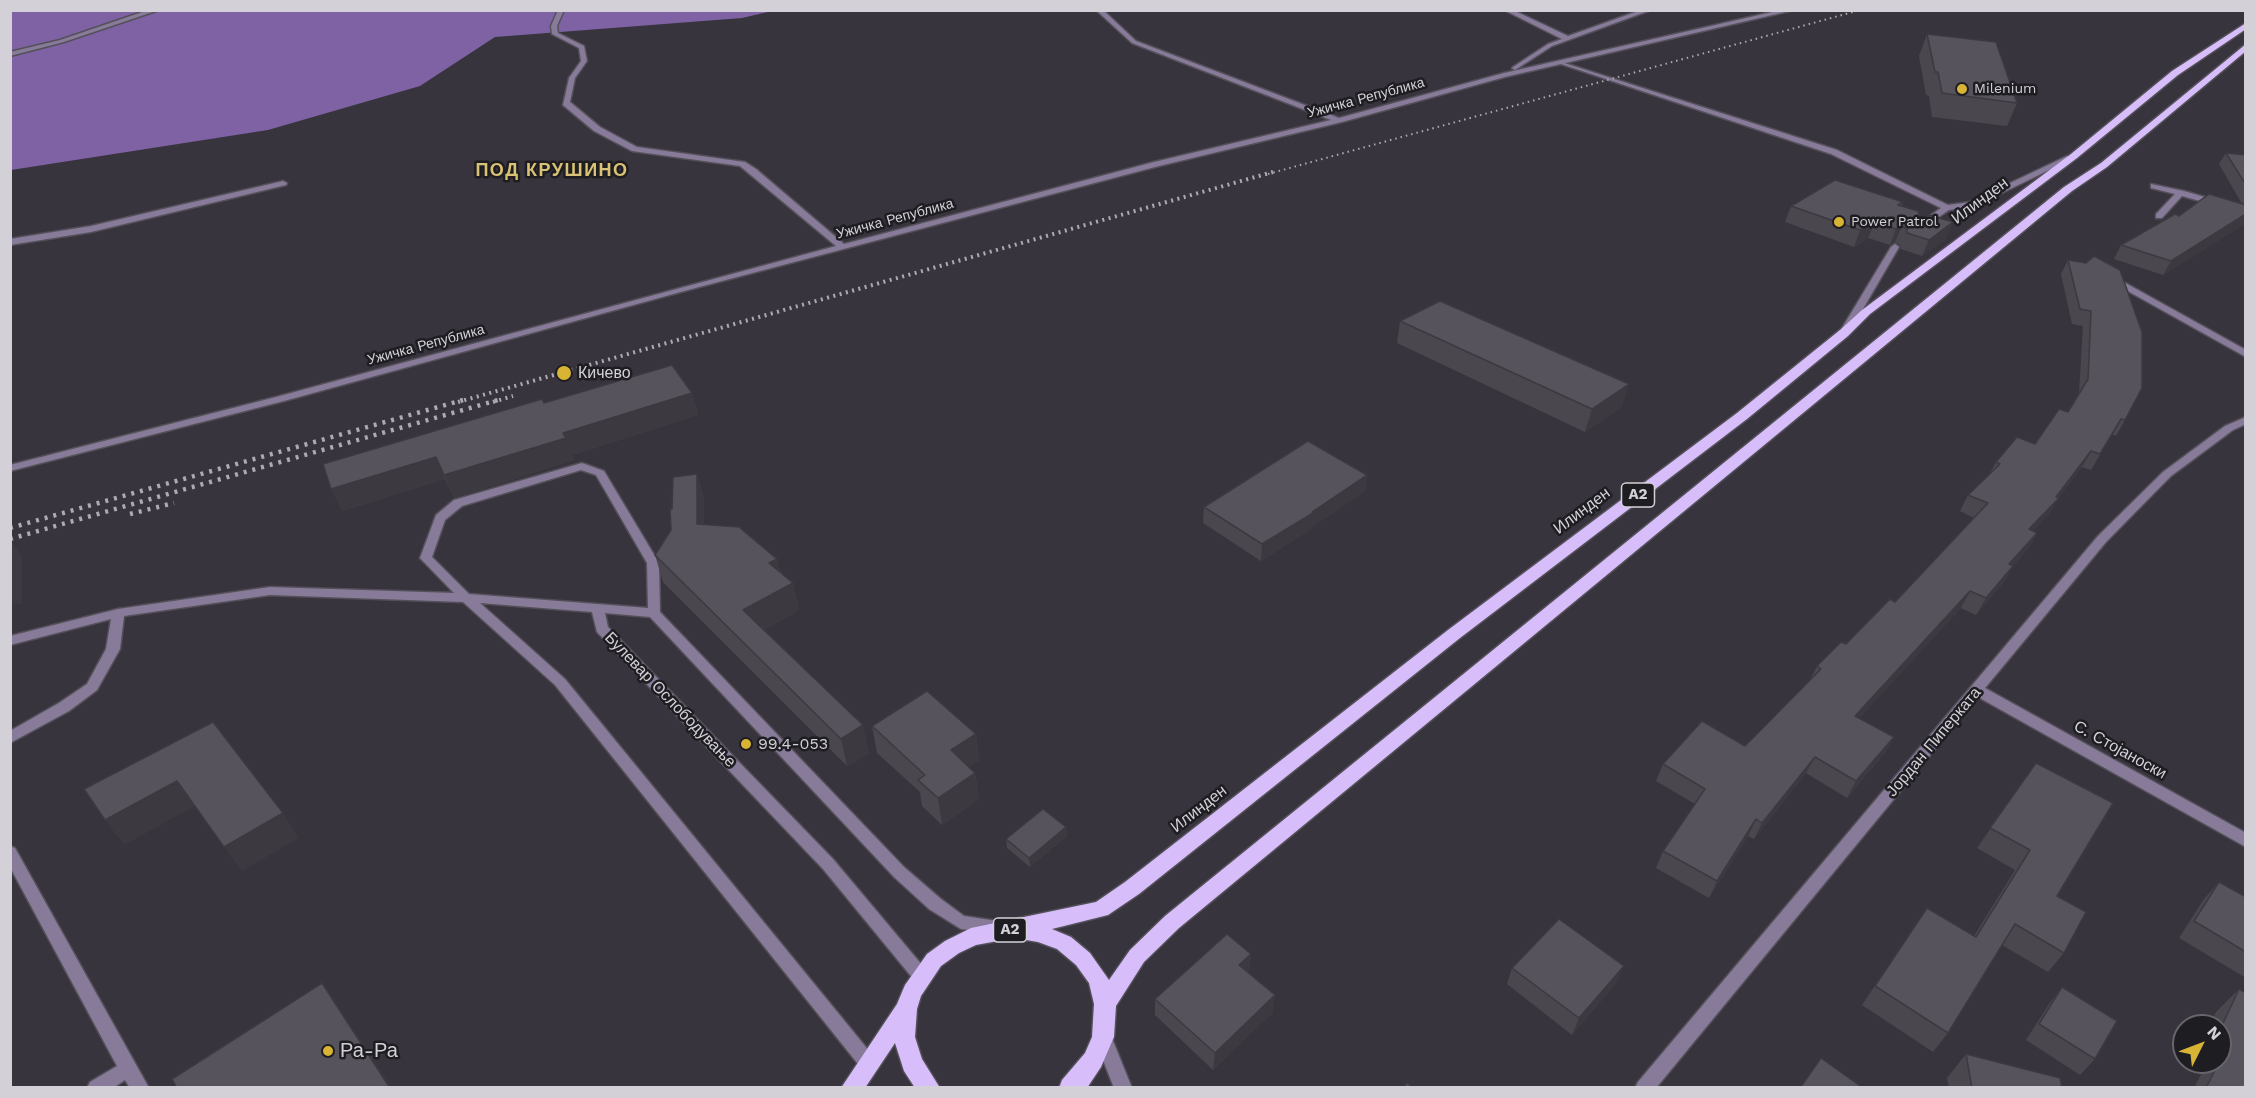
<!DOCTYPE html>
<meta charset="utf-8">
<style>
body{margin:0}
#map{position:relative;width:2256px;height:1098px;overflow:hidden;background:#38343d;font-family:"Work Sans",sans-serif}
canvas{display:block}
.frame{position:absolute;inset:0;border:12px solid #d3d1d7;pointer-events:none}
.north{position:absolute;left:2172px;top:1014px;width:60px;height:60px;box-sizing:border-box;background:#1e1d21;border:2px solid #66656a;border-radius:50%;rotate:48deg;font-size:16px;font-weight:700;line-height:24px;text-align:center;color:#d3d1d7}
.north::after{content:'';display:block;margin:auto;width:21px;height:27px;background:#d7b434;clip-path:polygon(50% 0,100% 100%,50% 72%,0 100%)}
</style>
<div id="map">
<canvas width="2256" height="1098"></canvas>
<div class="frame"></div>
<div class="north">N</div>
</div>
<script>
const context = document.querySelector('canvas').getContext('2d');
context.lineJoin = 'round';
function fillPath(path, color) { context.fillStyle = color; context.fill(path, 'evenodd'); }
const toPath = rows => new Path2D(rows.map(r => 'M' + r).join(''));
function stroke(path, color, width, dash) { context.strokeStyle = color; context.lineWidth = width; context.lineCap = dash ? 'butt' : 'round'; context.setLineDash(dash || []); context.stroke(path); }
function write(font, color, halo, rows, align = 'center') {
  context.font = font + ' "Work Sans",sans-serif'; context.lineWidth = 5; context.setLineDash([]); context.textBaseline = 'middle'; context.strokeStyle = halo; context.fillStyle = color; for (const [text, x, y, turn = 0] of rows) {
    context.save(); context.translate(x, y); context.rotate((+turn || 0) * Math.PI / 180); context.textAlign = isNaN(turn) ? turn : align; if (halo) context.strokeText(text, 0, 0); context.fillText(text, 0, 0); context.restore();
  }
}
const forest = toPath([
 [11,11,772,11,742,18,495,37,420,86,268,130,11,170]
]);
const lane = toPath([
 [1558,61,1837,150,1948,205,1970,202,2067,156,2074,158,1975,206,1949,210,1921,229,1918,228,1918,224,1941,208,1831,154,1558,63,1558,61],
 [1895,244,1899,247,1849,333,1847,335,1841,335,1839,333,1891,247,1895,244]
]);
const street = toPath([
 [148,10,159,10,64,42,10,56,10,52,60,40,148,10],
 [558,10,564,10,557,26,558,33,584,46,587,61,575,78,570,102,600,127,637,147,745,162,756,169,844,244,1154,162,1331,120,1132,43,1096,10,1103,10,1136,41,1339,118,1504,73,1781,10,1794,10,1505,77,1342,122,1159,166,688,290,284,401,10,471,10,465,276,397,836,246,740,166,632,151,594,131,563,105,569,78,581,61,579,48,552,34,551,26,558,10],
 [1504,10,1513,10,1568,36,1641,10,1651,10,1552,46,1515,70,1512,68,1513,67,1548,44,1562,39,1504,10],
 [283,181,287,183,286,185,91,232,10,245,10,239,91,226,283,181],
 [2151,184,2184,191,2246,209,2246,214,2182,196,2162,218,2156,218,2156,214,2175,194,2151,188,2151,184],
 [2111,275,2246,350,2246,357,2108,280,2108,276,2111,275],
 [2246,417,2246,424,2233,430,2171,476,2106,542,1985,688,2246,833,2246,847,1978,697,1656,1088,1635,1088,1638,1082,2098,536,2163,472,2225,426,2246,417],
 [582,463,604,471,659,563,660,612,904,867,941,899,964,916,1004,922,1006,927,1004,932,998,934,961,929,929,909,894,877,650,617,605,613,608,627,833,859,927,971,929,976,927,981,921,983,915,981,823,869,597,632,592,612,480,603,565,679,874,1057,877,1063,874,1069,868,1071,862,1069,555,685,463,602,270,595,124,616,120,649,97,690,69,711,10,743,10,731,59,703,87,684,106,649,111,619,10,645,10,636,118,609,270,587,454,593,420,558,436,515,454,500,582,463],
 [581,470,596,475,647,563,648,608,469,594,432,557,445,520,462,506,581,470],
 [10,846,15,848,149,1088,130,1088,125,1080,113,1088,87,1088,90,1082,117,1066,10,867,10,846],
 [1103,1029,1109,1031,1132,1088,1114,1088,1094,1037,1097,1031,1103,1029]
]);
const primary = toPath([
 [2246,23,2246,29,2178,75,2077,158,1870,314,1848,336,1747,419,1460,638,1139,894,1108,915,1052,929,1071,937,1090,953,1109,980,1130,950,1165,916,2064,187,2101,163,2246,44,2246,51,2107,167,2072,191,1179,928,1144,962,1116,1006,1114,1037,1101,1067,1087,1088,1059,1088,1062,1080,1085,1053,1092,1037,1094,1004,1089,983,1076,965,1057,949,1038,942,1014,938,976,945,959,953,941,966,921,996,917,1009,915,1037,922,1059,940,1088,915,1088,904,1071,895,1043,865,1088,841,1088,897,1004,905,985,927,954,945,941,971,928,1096,902,1125,882,1448,630,1737,413,1840,330,1862,310,2071,154,2172,71,2246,23]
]);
const railFar2 = toPath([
 [1268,174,1860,10]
]);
const railFar1 = toPath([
 [458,402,1273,172],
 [493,402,513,396]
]);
const rail = toPath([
 [130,514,174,503],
 [10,528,463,400],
 [10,539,498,400]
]);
const wall = toPath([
 [1927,34,2017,103,2007,126,1932,117,1929,96,1926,95,1919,56],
 [2226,153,2246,155,2246,223,2163,275,2114,259,2121,245,2179,216,2242,204,2219,164],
 [1903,202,1902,206,1920,217,1946,239,1922,256,1901,249,1900,245,1895,242,1890,245,1868,238,1854,247,1785,222,1791,206],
 [2068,260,2086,263,2125,420,2116,436,2112,434,2091,470,2082,467,2058,498,2049,514,2033,531,2037,533,2028,549,2013,566,2003,583,1976,615,1961,608,1859,718,1894,737,1884,754,1847,798,1806,773,1754,839,1748,836,1709,898,1656,868,1663,851,1695,804,1656,781,1663,764,1745,746,1810,680,1817,666,1846,644,1895,602,1974,518,1960,511,1968,495,1989,475,1996,462,2035,444,2068,412,2079,393,2083,326,2072,324,2061,274],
 [1400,321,1622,407,1585,432,1397,343],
 [692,393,698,415,572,455,574,460,454,498,445,479,342,511,544,403],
 [697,474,704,500,704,524,777,559,780,571,793,583,799,610,763,630,869,753,847,766,663,582,655,555,671,530,672,509],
 [1367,475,1365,491,1312,527,1311,529,1261,561,1203,523,1204,507],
 [872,726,976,734,979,760,969,767,975,773,979,799,942,825,922,806,920,792,877,753],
 [2036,763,2057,896,2064,953,2048,972,2002,945,1948,1033,1933,1052,1862,1005,1927,908,1974,936,2015,870,1977,848],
 [1066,827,1067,836,1030,867,1007,848,1006,839],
 [2219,882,2246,897,2246,978,2179,938,2204,899],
 [1251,954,1249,971,1247,972,1273,1012,1213,1070,1155,1015,1155,999],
 [1512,968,1617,982,1572,1035,1507,984],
 [2062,987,2095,1059,2080,1075,2026,1040,2049,1004],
 [2239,989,2246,1088,2194,1088,2207,1063,2206,1062,2220,1062,2220,1026,2209,1026,2216,1012],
 [1966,1054,2062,1088,1949,1088,1947,1078]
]);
const shadedWall = toPath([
 [2246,214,2246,223,2163,275,2171,261],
 [1875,222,1868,238,1854,247,1860,230],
 [1953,222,1946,239,1922,256,1929,240],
 [1902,226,1895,242,1890,245,1896,229],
 [1629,384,1622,407,1585,432,1592,409],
 [692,393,698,415,572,455,574,460,454,498,444,475,563,433],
 [2091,451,2082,467,2055,502,2059,498,2049,514,2020,546,2029,529],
 [436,457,445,479,342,511,331,489],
 [697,474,704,500,704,550,697,524],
 [1367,475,1365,491,1312,527,1311,529,1261,561,1262,544],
 [2037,533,2028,549,2013,566,2003,583,1976,615,1986,598,2009,564],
 [10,541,22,556,22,603,10,606],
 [777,559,783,585,769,563],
 [793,583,799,610,750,637,743,610],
 [1970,591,1961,608,1846,733,1855,716],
 [863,725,869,753,847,766,841,739],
 [976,734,979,760,955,777,951,750],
 [1894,737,1884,754,1847,798,1856,781],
 [1815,757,1806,773,1754,839,1762,823],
 [975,773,979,799,942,825,938,798],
 [177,781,195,806,124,845,105,820],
 [283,813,299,838,242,871,224,847],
 [1756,819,1748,836,1709,898,1717,881],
 [1066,827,1067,836,1030,867,1029,858],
 [1251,954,1249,971,1237,981,1239,965],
 [1624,966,1617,982,1572,1035,1579,1018],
 [322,983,344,1015,392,1088,390,1088],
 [1275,995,1273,1012,1213,1070,1215,1053]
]);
const building = toPath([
 [1927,34,1996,42,2017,103,1942,93,1938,72,1935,72,1927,34],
 [2226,153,2246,155,2246,185,2226,153],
 [1835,180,1903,202,1898,205,1918,211,1920,217,1925,218,1929,215,1953,222,1929,240,1907,233,1907,229,1902,226,1896,229,1875,222,1860,230,1791,206,1835,180],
 [2209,194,2246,205,2246,214,2171,261,2121,245,2175,214,2179,216,2209,194],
 [2094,256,2120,270,2142,332,2142,388,2125,420,2121,419,2100,454,2091,451,2056,497,2059,498,2029,529,2037,533,2009,564,2013,566,1986,598,1970,591,1855,716,1894,737,1856,781,1815,757,1762,823,1756,819,1717,881,1663,851,1705,789,1663,764,1702,721,1745,746,1821,669,1817,666,1841,642,1846,644,1890,599,1895,602,1988,503,1968,495,2000,464,1996,462,2017,437,2035,444,2059,409,2068,412,2088,379,2091,311,2080,309,2068,260,2086,263,2094,256],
 [1440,301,1629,384,1592,409,1400,321,1440,301],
 [672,365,692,393,563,433,566,438,444,475,436,457,331,489,323,464,542,399,544,403,672,365],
 [1308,441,1367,475,1312,512,1313,513,1262,544,1204,507,1308,441],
 [697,474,697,524,739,527,777,559,769,563,793,583,743,610,863,725,841,739,655,555,671,530,670,509,672,509,673,477,697,474],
 [927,691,976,734,951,750,975,773,938,798,918,780,925,775,872,726,927,691],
 [213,722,283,813,224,847,177,781,105,820,84,789,213,722],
 [2036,763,2113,803,2057,896,2086,912,2064,953,2015,924,1948,1033,1875,986,1927,908,1976,937,2030,850,1990,828,2036,763],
 [1043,809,1066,827,1029,858,1006,839,1043,809],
 [2219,882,2246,897,2246,952,2194,921,2219,882],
 [1559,919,1624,966,1579,1018,1512,968,1559,919],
 [1227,934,1251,954,1239,965,1275,995,1215,1053,1155,999,1227,934],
 [322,983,390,1088,177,1088,172,1079,322,983],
 [2062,987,2117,1021,2095,1059,2039,1024,2062,987],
 [2239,989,2246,993,2246,1088,2206,1088,2219,1062,2220,1062,2220,1060,2231,1040,2220,1034,2220,1030,2239,989],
 [1966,1054,2060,1078,2062,1088,1972,1088,1966,1054],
 [1821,1058,1863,1088,1800,1088,1821,1058],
 [1407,1083,1413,1088,1403,1088,1407,1083]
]);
const markers = [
 [1962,89,6,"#d7b434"],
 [1839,222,6,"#d7b434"],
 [564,373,8,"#d7b434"],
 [746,744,6,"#d7b434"],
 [328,1051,6,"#d7b434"]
];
const farPoinames = [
 ["Milenium",1974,89],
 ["Power Patrol",1851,222]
];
const farStreetnames = [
 ["Ужичка Република",1366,98,-15],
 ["Ужичка Република",895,219,-15],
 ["Ужичка Република",426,345,-15]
];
const shields = [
 [1638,495,33],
 [1010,930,33]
];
const shieldNames = [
 ["A2",1638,495],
 ["A2",1010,930]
];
const streetNames = [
 ["Илинден",1980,201,-37],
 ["Илинден",1582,511,-37],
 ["Булевар Ослободување",670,700,46],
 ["Јордан Пиперката",1934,742,-50],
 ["С. Стојаноски",2120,750,29],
 ["Илинден",1199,809,-38]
];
const poiNames = [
 ["Кичево",578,373],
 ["99.4-053",758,744]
];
const farDistrictnames = [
 ["ПОД КРУШИНО",552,171]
];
const nearPoinames = [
 ["Ра-Ра",340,1051]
];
fillPath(forest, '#7f62a4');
stroke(lane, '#545059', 3);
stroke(street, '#545059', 3);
stroke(primary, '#545059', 3);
fillPath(lane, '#877b99');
fillPath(street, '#877b99');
fillPath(primary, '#d7befb');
stroke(railFar2, '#adaab1', 2, [1.5, 4]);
stroke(railFar1, '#adaab1', 4, [2, 4.5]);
stroke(rail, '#adaab1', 4.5, [3, 6]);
fillPath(wall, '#4a474f');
fillPath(shadedWall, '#3c3a40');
fillPath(building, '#56535c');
stroke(building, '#3c3a40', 1.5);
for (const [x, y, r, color] of markers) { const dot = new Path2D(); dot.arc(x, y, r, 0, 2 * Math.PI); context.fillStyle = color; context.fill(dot); stroke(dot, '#1e1d21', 2); }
write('14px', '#d3d1d7', '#1e1d21', farPoinames, 'left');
write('14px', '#d3d1d7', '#1e1d21', farStreetnames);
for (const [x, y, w] of shields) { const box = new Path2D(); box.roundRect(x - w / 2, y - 12, w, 24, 4.5); context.fillStyle = '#1e1d21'; context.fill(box); stroke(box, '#d3d1d7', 1.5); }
write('bold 15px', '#d3d1d7', null, shieldNames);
write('16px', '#d3d1d7', '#1e1d21', streetNames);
write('16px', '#d3d1d7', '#1e1d21', poiNames, 'left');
context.letterSpacing = '1.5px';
write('bold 18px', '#d9c275', '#1e1d21', farDistrictnames);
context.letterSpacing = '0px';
write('20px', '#d3d1d7', '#1e1d21', nearPoinames, 'left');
</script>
